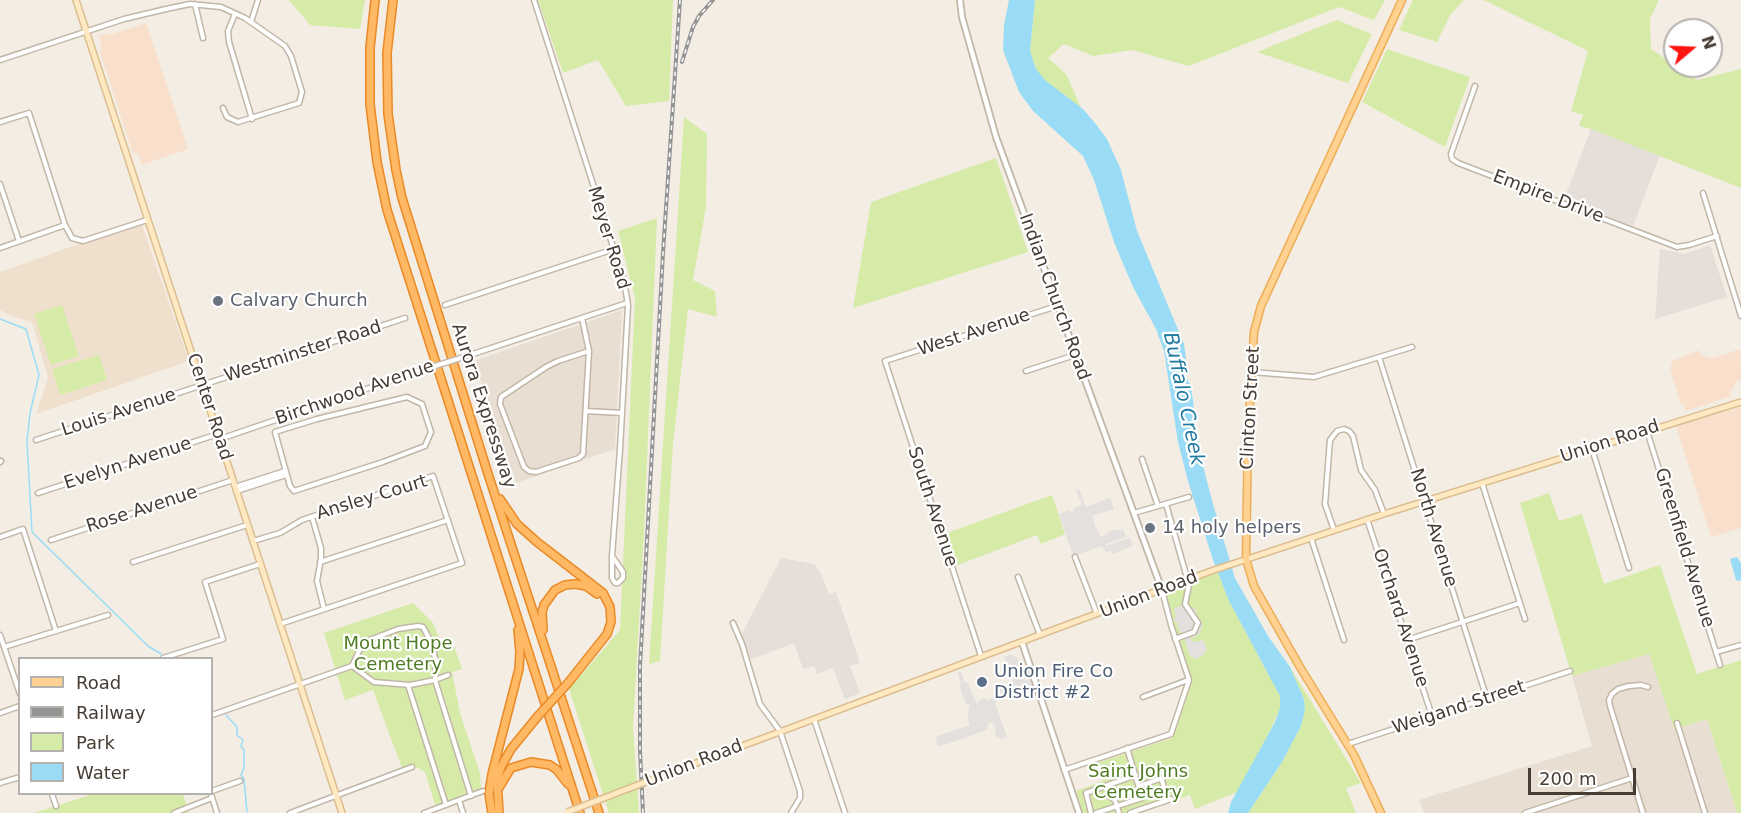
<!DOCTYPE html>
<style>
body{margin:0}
#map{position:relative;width:1741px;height:813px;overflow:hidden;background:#f3ede4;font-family:"DejaVu Sans",sans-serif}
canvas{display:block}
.legend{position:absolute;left:18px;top:657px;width:195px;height:138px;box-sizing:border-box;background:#fff;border:2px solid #b5b1ad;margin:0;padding:8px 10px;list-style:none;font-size:18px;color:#463c33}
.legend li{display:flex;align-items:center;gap:12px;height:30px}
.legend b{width:30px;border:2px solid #b5b1ad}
.north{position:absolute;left:1663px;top:18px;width:60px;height:60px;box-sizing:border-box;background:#fff;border:2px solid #b5b1ad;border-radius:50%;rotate:71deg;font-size:16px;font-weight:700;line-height:24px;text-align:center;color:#463c33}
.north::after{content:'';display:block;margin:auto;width:21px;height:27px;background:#ff150f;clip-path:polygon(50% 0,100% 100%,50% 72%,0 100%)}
.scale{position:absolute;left:1528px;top:768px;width:108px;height:27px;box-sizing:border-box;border:3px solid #463c33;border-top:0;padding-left:8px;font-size:18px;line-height:21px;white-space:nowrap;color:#463c33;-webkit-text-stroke:4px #fff;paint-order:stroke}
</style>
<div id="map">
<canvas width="1741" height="813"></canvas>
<ul class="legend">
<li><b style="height:8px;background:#ffd291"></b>Road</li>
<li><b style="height:8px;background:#949494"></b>Railway</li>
<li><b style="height:16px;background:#d6eba8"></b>Park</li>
<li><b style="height:16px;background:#9adcf6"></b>Water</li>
</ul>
<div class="north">N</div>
<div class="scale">200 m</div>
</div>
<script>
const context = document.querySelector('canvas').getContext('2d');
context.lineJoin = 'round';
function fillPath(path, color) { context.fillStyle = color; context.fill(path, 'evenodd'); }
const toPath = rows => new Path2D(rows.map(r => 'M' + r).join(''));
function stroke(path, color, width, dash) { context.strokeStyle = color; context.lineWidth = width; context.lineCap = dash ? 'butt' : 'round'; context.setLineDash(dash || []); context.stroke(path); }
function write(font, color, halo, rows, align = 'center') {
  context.font = font + ' "DejaVu Sans",sans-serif'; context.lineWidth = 4.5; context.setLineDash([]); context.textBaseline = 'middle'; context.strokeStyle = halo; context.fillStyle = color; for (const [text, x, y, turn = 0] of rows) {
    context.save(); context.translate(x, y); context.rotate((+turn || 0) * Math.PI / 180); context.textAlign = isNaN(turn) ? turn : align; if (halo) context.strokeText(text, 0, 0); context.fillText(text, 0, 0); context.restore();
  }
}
const residential = toPath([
 [622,310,615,449,516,483,474,361],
 [1649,654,1674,729,1707,719,1737,813,1424,813,1419,800,1592,746,1572,676]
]);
const commercial = toPath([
 [146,23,188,149,142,165,138,153,133,154,100,52,102,50,99,36,107,33,109,35],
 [1740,349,1741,380,1736,382,1730,393,1731,396,1686,411,1683,404,1681,405,1670,369,1672,361,1699,350,1700,355,1702,354,1704,357,1708,356,1710,359],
 [1741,407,1741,528,1711,537,1676,426]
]);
const industrial = toPath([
 [1591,129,1660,155,1633,226,1564,200],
 [1710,245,1727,297,1655,319,1660,249,1684,254],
 [781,558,814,564,821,574,829,594,836,592,860,663,850,666,860,693,845,699,833,668,817,674,814,666,803,669,794,643,749,660,742,634]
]);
const education = toPath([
 [141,222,189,361,36,414,48,378,32,322,13,317,0,310,0,272]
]);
const green = toPath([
 [289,0,365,0,360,29,310,25],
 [538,0,673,0,669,101,626,106,598,60,563,73],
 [1035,0,1385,0,1374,20,1339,7,1189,66,1132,50,1093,56,1064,44,1048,58,1066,74,1081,108,1044,80,1036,69,1030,51],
 [1413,0,1464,0,1450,15,1437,42,1399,30],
 [1484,0,1659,0,1650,19,1651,49,1697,80,1741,69,1741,188,1591,129,1579,126,1583,115,1571,111,1588,51],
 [1337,20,1372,34,1348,83,1257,52],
 [1387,49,1470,77,1445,147,1362,102],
 [684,117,707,134,706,207,693,280,715,291,717,317,688,309,673,444,660,661,649,664],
 [996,158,1028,252,853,308,871,202],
 [657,218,644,533,633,727,639,813,609,813,569,689,620,630,635,298,618,231],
 [62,305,79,356,51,365,34,314],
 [99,355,107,380,60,395,52,369],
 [1549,493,1559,521,1582,514,1604,584,1660,565,1697,674,1741,660,1741,813,1737,813,1707,719,1674,729,1649,654,1572,676,1520,503],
 [1052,495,1065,534,1041,544,1037,535,955,566,944,534],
 [1217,570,1229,601,1281,697,1280,708,1264,745,1237,792,1195,809,1190,795,1140,813,1083,813,1076,791,1103,781,1097,763,1172,738,1171,734,1189,680,1162,590],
 [413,603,433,623,444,649,454,646,462,669,452,672,460,713,480,773,481,789,435,805,425,772,412,765,402,768,373,690,345,700,324,633],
 [1290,667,1361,783,1346,788,1356,813,1248,813,1282,762,1301,726,1305,710,1304,699],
 [93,794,183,794,189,813,34,813]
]);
const parking = toPath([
 [1079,489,1086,507,1110,498,1114,509,1092,516,1095,526,1101,537,1108,534,1108,531,1123,529,1126,537,1106,544,1106,546,1130,538,1133,546,1112,554,1110,551,1106,552,1102,546,1073,556,1059,514,1068,510,1070,512,1074,511,1074,508,1082,505,1076,490],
 [1187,604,1191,609,1193,607,1196,610,1196,613,1200,623,1203,623,1200,633,1194,638,1191,636,1190,638,1194,642,1203,640,1207,649,1202,656,1195,659,1190,656,1182,632,1180,632,1177,625,1179,623,1176,623,1174,618,1176,617,1174,608],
 [1011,654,1014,657,1017,657,1025,678,1023,681,1030,679,1032,676,1036,688,1031,687,995,702,1007,737,1001,739,995,735,996,729,993,722,988,724,987,730,938,747,935,737,970,725,967,715,969,714,968,709,970,708,969,704,966,704,959,685,961,683,957,673,961,671,965,683,967,682,977,705,977,702,986,698,988,701,993,698,993,691,1013,683,1012,679,1015,677,1004,657]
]);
const water = toPath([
 [1009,0,1035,0,1030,51,1036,69,1045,80,1083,109,1095,123,1107,139,1121,170,1137,231,1184,344,1187,366,1182,356,1179,358,1181,364,1191,387,1201,458,1213,504,1235,578,1268,636,1290,667,1304,699,1305,710,1301,726,1282,762,1248,813,1228,813,1231,802,1275,722,1280,708,1280,696,1229,601,1213,560,1188,481,1178,442,1164,351,1156,329,1133,287,1114,242,1094,180,1083,156,1033,111,1019,92,1003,50,1004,25],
 [1737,557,1741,563,1741,580,1738,581,1736,580,1730,559]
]);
const stream = toPath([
 [0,319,26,329,39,375,30,413,27,441,32,532,148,646,161,654],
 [226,715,237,727,237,735,243,740,241,746,244,750,244,768,241,775,244,779,247,812]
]);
const minor = toPath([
 [534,0,624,281,628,305,620,449,612,556,612,578,615,583,618,583,623,578,623,572,612,556],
 [195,4,203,38],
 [235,14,228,31,229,42,252,119],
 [251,22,258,0],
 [0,60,124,19,166,9,190,4,221,7,245,18,285,46,291,56,302,92,299,103,238,122,227,117,223,108],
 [1475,86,1451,154,1452,159,1458,163,1677,247,1689,245,1717,236],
 [0,122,29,113,65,225,72,238,83,241,147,220],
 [0,184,19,241],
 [1703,193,1741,316],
 [0,248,65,225],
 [445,305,614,249],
 [582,318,589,351,583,454,579,458,536,472,529,471,524,467,500,404,501,397,546,367,558,361,589,351],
 [464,357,627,303],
 [1379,357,1487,699],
 [1026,371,1075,355],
 [1252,372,1314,377,1412,347],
 [407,397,422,404,431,432,425,446,383,462,294,491,290,486,275,432,317,419,407,397],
 [586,411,622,413],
 [1647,431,1720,665],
 [220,439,422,370],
 [36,440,405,318],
 [1592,449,1629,568],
 [1142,459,1158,506],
 [0,462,1,461],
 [1482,483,1525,619],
 [235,487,285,471],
 [237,491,286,475],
 [38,493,218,434],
 [1166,504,1189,585,1185,604,1198,623,1194,632,1175,639],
 [1134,513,1189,497],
 [312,517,321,548,321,559,317,581,324,609],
 [1367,519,1432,716],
 [1334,530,1325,504,1330,440,1337,431,1344,429,1349,431,1353,436,1361,470,1375,490,1384,514],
 [0,537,23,529,56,631],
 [1311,538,1344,640],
 [51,540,233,480],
 [253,541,280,533,302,520,433,476,462,563,280,624],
 [1075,557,1097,614],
 [133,562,247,525],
 [320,562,448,520],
 [1018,577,1040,635],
 [733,623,742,644,760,704,780,731,800,791,800,798,791,813],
 [0,635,20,694],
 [1407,640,1520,603],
 [4,647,108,615],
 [1716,652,1741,645],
 [981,656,885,361,1057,306],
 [163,658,223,639,205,582,260,564],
 [352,666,359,651,367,641,398,629,418,626,423,627,430,640,436,661,435,680,448,675],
 [408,685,446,805],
 [1143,697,1188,680],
 [0,713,20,706],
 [212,715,352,666,374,682,410,685,435,680,471,796],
 [814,719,845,813],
 [1677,723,1705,813],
 [1348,744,1570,671],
 [1064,770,1171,734,1189,680,1171,625,1162,590],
 [0,783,20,777],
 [1110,784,1112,790,1117,793,1115,800,1119,813],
 [1140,786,1159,779,1162,780,1167,800],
 [1112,790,1109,796,1115,800],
 [212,791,240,781],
 [52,794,56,806],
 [211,794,217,813],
 [459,800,463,813],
 [174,813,212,798],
 [290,813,412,767],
 [424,813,483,791],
 [1091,813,1086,793,1136,775],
 [1096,813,1142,798,1127,748],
 [1130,813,1171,799],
 [1525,813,1632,778],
 [1643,813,1610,706,1609,700,1612,694,1618,689,1629,686,1641,685,1648,687]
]);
const tertiary = toPath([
 [960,0,962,17,996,137,1162,590],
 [1022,642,1079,813]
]);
const secondary = toPath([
 [76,0,342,813],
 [659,777,1211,571,1384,514,1741,402],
 [604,798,630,788]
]);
const primary = toPath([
 [1381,813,1354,755,1300,667,1254,586,1246,559,1248,434,1254,332,1261,306,1402,0]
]);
const motorway = toPath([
 [375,0,370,48,370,104,377,162,387,210,580,813],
 [393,0,387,53,388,114,396,170,402,198,489,477,599,813],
 [500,499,517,524,537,542,603,593,610,607,611,622,607,634,568,683],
 [543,630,542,612,544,605,555,590,565,585,576,584,586,586,597,594],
 [497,791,511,768,531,762,550,765,557,770,568,784],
 [492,813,489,793,492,774,519,669,520,652,518,630],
 [499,813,497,780,501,767,511,749,538,716]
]);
const rail = toPath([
 [682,62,693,27,699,16,713,0],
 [643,813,640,751,640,666,663,253,680,0]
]);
const minorBridge = toPath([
 [422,370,464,357]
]);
const secondaryBridge = toPath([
 [630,788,659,777],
 [567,812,604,798]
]);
const motorwayBridge = toPath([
 [538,716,568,683]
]);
const markers = [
 [218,301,6,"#6b7280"],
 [1150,528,6,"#6b7280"],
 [982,682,6,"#5c6f8a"]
];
const streetNames = [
 ["Empire Drive",1548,197,21],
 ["Meyer Road",608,238,73],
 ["Indian Church Road",1054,297,70],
 ["West Avenue",974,333,-18],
 ["Westminster Road",303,352,-18],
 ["Birchwood Avenue",355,393,-19],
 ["Aurora Expressway",483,406,72],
 ["Center Road",209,407,72],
 ["Clinton Street",1251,408,-87],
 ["Louis Avenue",119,413,-18],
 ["Union Road",1610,442,-18],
 ["Evelyn Avenue",128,464,-18],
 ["Ansley Court",372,498,-17],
 ["South Avenue",932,507,72],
 ["Rose Avenue",142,510,-18],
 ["North Avenue",1433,528,73],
 ["Greenfield Avenue",1684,548,73],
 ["Union Road",1149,595,-21],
 ["Orchard Avenue",1400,618,72],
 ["Weigand Street",1459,708,-18],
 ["Union Road",694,764,-21]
];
const worshipNames = [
 ["Calvary Church",230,301],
 ["14 holy helpers",1162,528]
];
const parkNames = [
 ["Mount Hope",398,644],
 ["Cemetery",398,665],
 ["Saint Johns",1138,772],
 ["Cemetery",1138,793]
];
const serviceNames = [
 ["Union Fire Co",994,672],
 ["District #2",994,693]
];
const waterNames = [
 ["Buffalo Creek",1183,399,78]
];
fillPath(residential, '#e8ded1');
fillPath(commercial, '#f8e0cc');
fillPath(industrial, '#e5ded9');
fillPath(education, '#eee0cc');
fillPath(green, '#d6eba8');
fillPath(parking, '#e3e0dd');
fillPath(water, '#9adcf6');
stroke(stream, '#9adcf6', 1.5);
stroke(minor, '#c2b6a8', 7);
stroke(tertiary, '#c2b6a8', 8);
stroke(secondary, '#dbbe91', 8);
stroke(primary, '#edae58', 9);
stroke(motorway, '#ea8a27', 10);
stroke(minor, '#fff', 4);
stroke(tertiary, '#fff', 4.5);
stroke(secondary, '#ffe9c2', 5);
stroke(primary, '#ffd291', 6);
stroke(motorway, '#ffb863', 7);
stroke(rail, '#949494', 4);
stroke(rail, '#fff', 1.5, [4.5]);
stroke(minorBridge, '#c2b6a8', 7, []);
stroke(secondaryBridge, '#dbbe91', 8, []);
stroke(motorwayBridge, '#ea8a27', 10, []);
stroke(minorBridge, '#fff', 4);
stroke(secondaryBridge, '#ffe9c2', 5);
stroke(motorwayBridge, '#ffb863', 7);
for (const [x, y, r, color] of markers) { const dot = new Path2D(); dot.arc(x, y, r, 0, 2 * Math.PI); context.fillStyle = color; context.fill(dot); stroke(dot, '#fff', 2); }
write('18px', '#463c33', '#fff', streetNames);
write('18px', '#5b616d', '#fff', worshipNames, 'left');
write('18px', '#4f7c22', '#fff', parkNames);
write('18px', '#4e5e75', '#fff', serviceNames, 'left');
write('italic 20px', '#217aa1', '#fff', waterNames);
</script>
